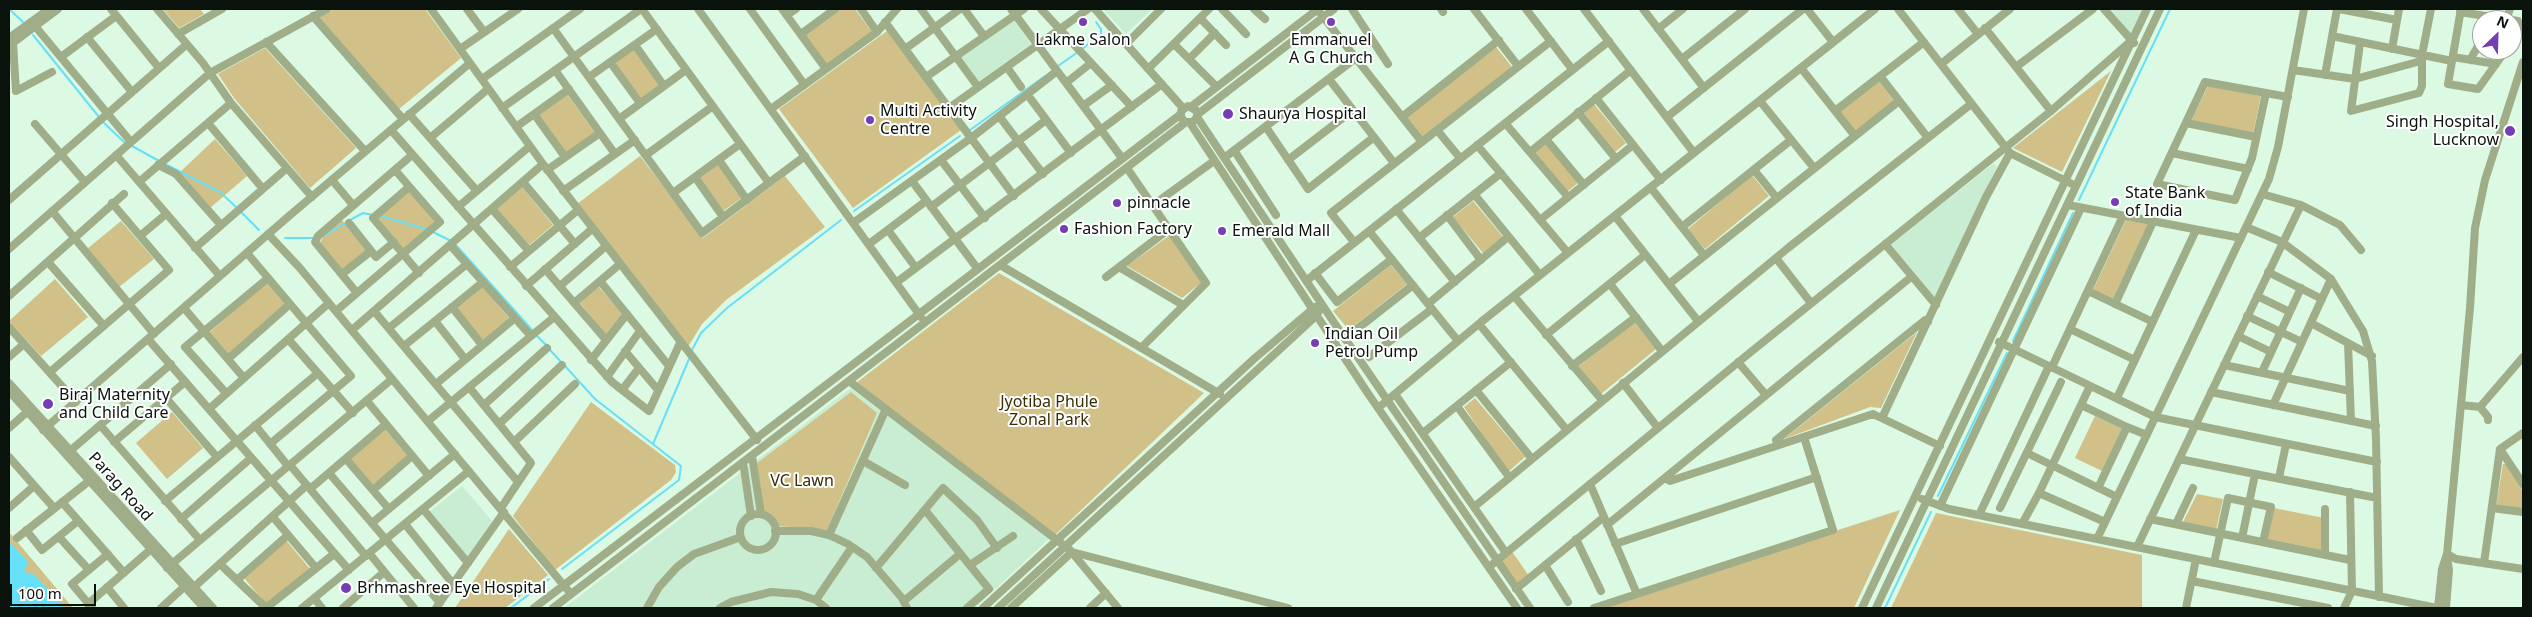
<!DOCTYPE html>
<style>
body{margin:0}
#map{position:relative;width:2532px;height:617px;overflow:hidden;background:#dbf9e3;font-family:"Noto Sans",sans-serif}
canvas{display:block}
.frame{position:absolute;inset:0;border:10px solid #09130c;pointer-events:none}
.north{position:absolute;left:2472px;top:10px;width:50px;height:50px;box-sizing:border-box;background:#fff;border:1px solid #9da19e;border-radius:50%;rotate:24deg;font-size:14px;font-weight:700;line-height:20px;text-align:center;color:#09130c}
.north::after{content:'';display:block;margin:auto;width:18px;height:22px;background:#753eb4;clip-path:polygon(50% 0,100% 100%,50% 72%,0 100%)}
.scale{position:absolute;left:10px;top:584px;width:86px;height:22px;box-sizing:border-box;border:2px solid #09130c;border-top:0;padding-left:6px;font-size:15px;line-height:18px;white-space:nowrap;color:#09130c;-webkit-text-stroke:4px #fff;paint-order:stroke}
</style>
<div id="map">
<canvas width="2532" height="617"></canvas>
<div class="frame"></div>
<div class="north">N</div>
<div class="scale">100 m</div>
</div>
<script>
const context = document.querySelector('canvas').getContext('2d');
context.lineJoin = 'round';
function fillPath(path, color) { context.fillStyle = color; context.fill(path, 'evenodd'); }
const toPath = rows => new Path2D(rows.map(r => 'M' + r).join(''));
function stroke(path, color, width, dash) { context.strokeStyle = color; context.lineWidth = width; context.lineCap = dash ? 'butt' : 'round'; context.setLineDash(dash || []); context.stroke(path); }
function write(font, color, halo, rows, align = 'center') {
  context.font = font + ' "Noto Sans",sans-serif'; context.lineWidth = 4; context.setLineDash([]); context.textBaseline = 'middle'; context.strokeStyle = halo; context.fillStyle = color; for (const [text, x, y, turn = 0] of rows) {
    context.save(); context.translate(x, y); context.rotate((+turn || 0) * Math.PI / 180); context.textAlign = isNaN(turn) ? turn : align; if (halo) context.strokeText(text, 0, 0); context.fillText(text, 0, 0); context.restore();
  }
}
const built = toPath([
 [1103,9,1152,9,1126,34],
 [2111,9,2143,9,2131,35],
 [1013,19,1031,44,978,82,960,57],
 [1994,163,1997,167,1934,298,1890,245],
 [851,388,1050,538,975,608,564,608],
 [462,486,492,521,467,559,429,512]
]);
const green = toPath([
 [163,9,200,9,204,14,179,28],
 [334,9,425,9,461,58,399,109,318,18],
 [841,9,855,9,872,32,826,65,805,35],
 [887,31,961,130,853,208,779,109],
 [1496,47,1512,67,1423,137,1407,117],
 [265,48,356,148,310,188,234,98,218,74],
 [634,49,660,85,640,99,614,64],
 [2111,71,2062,172,2013,148],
 [1878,80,1894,101,1855,132,1839,111],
 [2208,86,2261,96,2253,133,2191,121],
 [567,94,595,133,566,153,538,114],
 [1594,104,1626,143,1615,152,1584,113],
 [215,139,247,176,210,208,179,173],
 [1546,142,1579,182,1567,192,1534,152],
 [640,156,703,238,785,176,825,227,726,300,702,324,688,347,577,204],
 [719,164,743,197,723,211,699,179],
 [1752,175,1769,196,1705,249,1688,229],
 [522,187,553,225,528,246,497,209],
 [409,191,436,222,403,249,378,218],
 [1473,201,1503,237,1483,253,1453,217],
 [341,219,369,251,344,272,320,243,325,233],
 [2126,220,2148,224,2113,299,2093,290],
 [121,221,154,259,119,287,87,249],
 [1170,235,1202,282,1182,298,1127,266],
 [1391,265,1407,284,1349,330,1333,311],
 [999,273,1204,393,1055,535,856,383],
 [55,279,88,317,41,356,9,321],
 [267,282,286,304,229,355,209,333],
 [482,286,509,318,483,340,455,308],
 [599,287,623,315,606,336,580,303],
 [1634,322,1656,349,1601,394,1578,367],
 [1917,332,1881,408,1870,407,1784,439],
 [851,392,877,413,827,530,778,526,771,515,764,511,757,463],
 [1475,398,1525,457,1508,472,1464,407],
 [591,402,675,465,676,472,671,480,555,570,513,516],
 [172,412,203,448,167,479,136,443],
 [2095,416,2122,429,2102,471,2075,458],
 [385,429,409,458,373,488,349,458],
 [2503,464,2506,464,2523,491,2523,509,2496,506],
 [2197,494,2223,499,2216,530,2183,522],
 [2274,508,2324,518,2324,551,2266,540],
 [1900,510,1854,608,1605,608,1838,530],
 [1936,513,2142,555,2142,608,1891,608],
 [509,529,548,575,505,608,455,608],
 [9,532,73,608,9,608],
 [286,540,310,569,266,604,244,578],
 [1511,550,1529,576,1516,586,1499,560]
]);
const water = toPath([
 [9,541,28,562,24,572,35,575,64,608,9,608]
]);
const stream = toPath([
 [9,9,23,22],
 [33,35,99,117],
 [1082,49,1101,34,1101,29,1096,22],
 [1058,66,1078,52],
 [102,121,125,143],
 [970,130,1045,76],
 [132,146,161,162],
 [165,164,220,192,237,208],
 [2079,200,2170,9],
 [240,211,259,230],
 [854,211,960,136],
 [381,216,429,230],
 [350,220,363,213,373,215],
 [433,232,451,241],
 [285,238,313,238],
 [320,238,346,223],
 [455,244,533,331],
 [536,335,547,346],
 [2013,341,2073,213],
 [550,350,562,363],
 [692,350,701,333,727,308,841,220],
 [653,444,689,359],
 [1938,496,2007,353],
 [562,569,679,480,681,466,595,399,565,366],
 [511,608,549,579],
 [1885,608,1931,512]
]);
const minor = toPath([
 [111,9,159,68],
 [157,9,203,63,231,103,312,197],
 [431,9,543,164,757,440],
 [467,9,484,32],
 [642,9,769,183],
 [698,9,921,317],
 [750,9,804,84],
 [782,9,826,69],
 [861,9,877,32],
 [921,9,978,87],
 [964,9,984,36],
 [1011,9,1122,158],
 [1041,9,1132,107],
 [1095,9,1183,108],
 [1222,9,1246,34],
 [1254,9,1265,19],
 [1317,9,1422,142],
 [1352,9,1388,64],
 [1441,9,1443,12],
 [1474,9,1518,66],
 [1526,9,1572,69],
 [1584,9,1694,153],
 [1643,9,1704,88],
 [1807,9,1833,42],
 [1898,9,2010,153,2076,186],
 [1958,9,1978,34],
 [2104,9,2134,43],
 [2339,9,2397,20],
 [2461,9,2448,84,2478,89,2506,50],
 [2460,12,2518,21,2520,27,2512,40],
 [787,15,796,9],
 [313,16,403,119],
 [1200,18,1226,45],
 [2506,19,2510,9],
 [885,22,1014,196],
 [35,26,131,142],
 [553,28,702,233,805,156],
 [1985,28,2051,111],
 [1658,29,1683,9],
 [178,34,222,9],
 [801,34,835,9],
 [2332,36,2452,61],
 [87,37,132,92],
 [9,38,49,9],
 [266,42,365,151],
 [13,43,16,91,52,72],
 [2360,43,2351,111,2419,93,2422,86,2422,55,2431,9],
 [1126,44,1161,9],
 [1174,44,1217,87],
 [10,45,58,9],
 [635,45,664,86],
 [460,49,518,9],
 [905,49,960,9],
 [2392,49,2399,9],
 [61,57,116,16],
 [2453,57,2496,64],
 [1189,59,1215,33],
 [1682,59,1745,9],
 [2470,60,2482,39],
 [610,62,640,103],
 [1941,64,2010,9],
 [1007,67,1021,87],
 [2016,67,2093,9],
 [1801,68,1855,136],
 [1148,69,1209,9],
 [555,70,615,154],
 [2293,70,2355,79,2421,61],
 [2325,75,2337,9],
 [1880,76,1928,138],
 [589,77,657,29],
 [926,77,1024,9],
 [482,79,580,9],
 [1329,79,1394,163],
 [1066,83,1091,63],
 [2266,93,2252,158,2235,200,2157,184,2205,82,2266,93,2288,97],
 [1027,94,1071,153],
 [1596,98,1661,180],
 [1760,101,1814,168],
 [1083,106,1112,85],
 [1192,106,1318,9],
 [502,108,641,9],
 [949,108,1088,9],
 [771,109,877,32,897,9],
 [1835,111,1924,42],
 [1578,112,1616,159],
 [409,114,477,191],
 [534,114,565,157],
 [1198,114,1334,9],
 [999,116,1043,174],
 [1197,117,1193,122,1186,122,1181,118,1181,111,1188,106,1197,111,1197,117,1335,324,1530,608],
 [1402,117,1499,40],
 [1667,117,1803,9],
 [619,119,686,70],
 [208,123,263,189],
 [1190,123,1369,395,1517,608],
 [1505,123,1568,197],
 [2186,123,2256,137],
 [35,124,85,182],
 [516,127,569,89],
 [1266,127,1308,189,1374,137],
 [391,130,612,382,649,411,680,343],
 [1437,130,1460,158],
 [430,138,488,89],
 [1546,139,1584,185],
 [1477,145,1568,253],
 [1234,150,1276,215],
 [1530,152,1631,70],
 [2172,153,2248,169],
 [116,155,220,276],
 [646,155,713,106],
 [1224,158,1356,58],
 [719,160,747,200],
 [941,160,985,218],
 [1288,160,1353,110],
 [158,165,176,174,221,225],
 [1127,168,1206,283,1141,348],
 [547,170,600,133],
 [1754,170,1776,197],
 [695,177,723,217],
 [332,180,353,205],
 [912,181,977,268],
 [139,182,231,103],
 [523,182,575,244],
 [409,187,373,218,419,273],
 [1651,188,1704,255],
 [563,191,635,140],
 [673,193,740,144],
 [1474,194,1540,275],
 [2262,194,2301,205,2340,225,2361,250],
 [9,200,187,44],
 [1153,205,1214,161],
 [2068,205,2241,238],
 [458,207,530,146],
 [931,207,1046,120],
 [492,209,529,251],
 [1396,209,1455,282],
 [52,211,154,334],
 [1447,215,1481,260],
 [1615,216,1698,321],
 [1540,220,1633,145],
 [349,223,376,257,394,242],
 [853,223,971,138,1057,71],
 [1682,227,1791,140],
 [2246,227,2282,242,2331,279,2363,331,2372,361,2376,439,2379,597],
 [888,230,916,268],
 [1369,231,1458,341],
 [268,234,299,267,571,594],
 [140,236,166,214],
 [1419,238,1501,173],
 [1354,242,1331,213,1551,41],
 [869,244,926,201],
 [1885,244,1936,305],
 [451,246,531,336],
 [195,248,287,168],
 [9,249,210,73,327,9],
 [247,253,351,376,270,444],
 [1776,258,1811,303],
 [48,262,104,326],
 [1000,265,1220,394],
 [510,267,578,210],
 [1119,267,1183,305],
 [545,269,606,340],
 [2268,272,2322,299],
 [1315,273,1337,302,1392,259],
 [342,274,371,251],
 [1106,277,1169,229],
 [600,281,669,366],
 [1306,281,1609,41],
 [897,282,1162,84],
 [1610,284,1662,351],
 [1669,284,1899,101],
 [526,286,592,229],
 [560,286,606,246],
 [2088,291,2153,322],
 [357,293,315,242,318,236,412,155],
 [9,296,124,194],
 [1514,296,1602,400],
 [2257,296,2290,312],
 [574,303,620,264],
 [1428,304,1508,237],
 [2115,304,2153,222],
 [452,307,482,345],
 [184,308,244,378],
 [336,311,440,222,395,170],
 [374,311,518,482],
 [2247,316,2302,342],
 [435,321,465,359],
 [2311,323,2372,356],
 [1479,324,1566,429],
 [9,327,76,402],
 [389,328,467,264],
 [2070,329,2135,360],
 [352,330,543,164],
 [1352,333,1413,285],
 [1546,335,1645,255],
 [2238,336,2271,352],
 [148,339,349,570],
 [288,339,353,413],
 [1999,342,2155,417,2377,462],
 [2348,343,2351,421],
 [404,346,483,282],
 [625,351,658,390],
 [9,357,24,344],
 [1369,357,1432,309],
 [228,359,290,304],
 [591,360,627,314],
 [1738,362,1766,395],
 [2224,365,2350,391],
 [1572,366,1636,317],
 [2052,367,2123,216],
 [50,372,169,270,112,203],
 [2262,372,2301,288],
 [607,377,640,331],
 [849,381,1070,550,1118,608],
 [9,383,213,608],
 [1623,383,1658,428],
 [436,384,515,318],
 [469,387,531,463,501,508],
 [622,390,639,368],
 [1476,390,1532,459],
 [9,391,204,608],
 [2211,392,2376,426],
 [226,393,185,347,268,278],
 [1395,394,1506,553],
 [166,398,217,457],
 [2117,398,2196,230],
 [367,401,429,476],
 [484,405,547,348],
 [2081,405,2127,427,2098,488],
 [2273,405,2331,279],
 [2461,405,2480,407,2523,357],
 [1457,406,1509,477],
 [2480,407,2488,417,2488,420],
 [1378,408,1481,322,1875,9],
 [209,409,329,303],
 [1882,418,1986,197,2010,153],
 [428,421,553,318],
 [499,424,562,365],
 [100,425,200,540],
 [255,425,288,466],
 [2127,427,2147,435],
 [9,428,27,412],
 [43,430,289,216,470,63],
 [1423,433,1511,362],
 [114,442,185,382],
 [514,442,575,384],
 [1778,445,1776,440,1925,320,1928,322],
 [2500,449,2523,484],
 [70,451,171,364],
 [2027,453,2117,497],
 [752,456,761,514],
 [9,457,54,508],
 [346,459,389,509],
 [2179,459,2377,498],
 [863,461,905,485],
 [743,462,751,516],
 [290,465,366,556],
 [329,473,440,603],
 [2279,478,2286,444],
 [1666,479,1670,481,1873,414,1940,446],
 [1590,484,1637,594],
 [310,489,386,424],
 [373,490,412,456],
 [2039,493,2105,522],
 [1922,499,1949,509,2437,608],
 [165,501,318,373],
 [62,502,124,573],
 [1940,506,2081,208],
 [1474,507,1788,248,1971,104],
 [9,508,34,486],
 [2000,508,2061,382],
 [2492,508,2523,512],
 [423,509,468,563],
 [2325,509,2325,555],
 [925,510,989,589,967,608],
 '740 532a18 18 0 1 1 36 0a18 18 0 1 1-36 0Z',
 [1979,515,2049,366],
 [273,517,316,568],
 [181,519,251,458],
 [2150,519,2350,560],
 [372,523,455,454],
 [405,524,453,584],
 [2022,524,2039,493,2090,386],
 [2176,524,2193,488],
 [1607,525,1911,277],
 [26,530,42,550,78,521],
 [775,531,811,531,829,535,848,544,867,557,902,598,907,608],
 [829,535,886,409],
 [59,537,89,570],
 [17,538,89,481],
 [2242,538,2255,474],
 [1576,539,1601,591],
 [2097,539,2269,179,2278,147,2304,9],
 [1615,544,1817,477],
 [2137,547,2301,205],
 [369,553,414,608],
 [2447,554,2456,559,2523,569],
 [2214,563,2228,498,2271,507,2263,542],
 [2484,563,2500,449,2523,433],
 [220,564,266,608],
 [970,565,1013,536],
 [1545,565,1568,602],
 [1489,567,1752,351,2051,111,2131,41],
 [167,568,392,379],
 [876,568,943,488,977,520,997,548],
 [237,580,288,535],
 [2192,581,2328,608],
 [107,587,124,608],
 [193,588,307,485],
 [1516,589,1604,517],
 [314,598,322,608],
 [816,600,852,547],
 [904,601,960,554],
 [88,604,150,550],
 [92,608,72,584,108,554],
 [161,608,184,587],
 [266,608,334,554],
 [302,608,469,471],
 [343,608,383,573],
 [436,608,504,512],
 [534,608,1181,114],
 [553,608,1186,122],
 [647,608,659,587,677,567,694,554,741,537],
 [720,608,731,602,771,592,798,594,816,600,826,608],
 [983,608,1255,358,1315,307],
 [998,608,1317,315,1319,311],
 [1011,608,1072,552,1288,608],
 [1090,608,1106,593],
 [1594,608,1833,530,1804,437],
 [1862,608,2147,9],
 [1876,608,2160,9],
 [2186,608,2196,559],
 [2344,608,2352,591,2350,492],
 [2438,608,2442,569,2447,554,2470,308,2475,228,2485,180,2523,62],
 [2446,608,2449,570,2447,556]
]);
const markers = [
 [1083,22,5,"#753eb4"],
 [1331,22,5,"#753eb4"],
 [1228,114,6,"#753eb4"],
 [870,120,5,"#753eb4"],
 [2510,131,6,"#753eb4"],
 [2115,202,5,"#753eb4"],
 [1117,203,5,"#753eb4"],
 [1064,229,5,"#753eb4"],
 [1222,231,5,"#753eb4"],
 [1315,343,5,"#753eb4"],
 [48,404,6,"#753eb4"],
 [346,588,6,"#753eb4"]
];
const poiNames = [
 ["Lakme Salon",1083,40,"center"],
 ["Emmanuel",1331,40,"center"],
 ["A G Church",1331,58,"center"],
 ["Multi Activity",880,111],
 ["Centre",880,129],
 ["Shaurya Hospital",1239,114],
 ["Singh Hospital,",2499,122,"right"],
 ["Lucknow",2499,140,"right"],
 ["State Bank",2125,193],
 ["of India",2125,211],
 ["pinnacle",1127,203],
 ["Fashion Factory",1074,229],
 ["Emerald Mall",1232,231],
 ["Indian Oil",1325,334],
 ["Petrol Pump",1325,352],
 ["Biraj Maternity",59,395],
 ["and Child Care",59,413],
 ["Brhmashree Eye Hospital",357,588]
];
const parkNames = [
 ["Jyotiba Phule",1049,402],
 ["Zonal Park",1049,420],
 ["VC Lawn",802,481]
];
const streetNames = [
 ["Parag Road",120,487,48]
];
fillPath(built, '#c9edd2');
fillPath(green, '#d1c188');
fillPath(water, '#66e0f8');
stroke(stream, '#66e0f8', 2);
stroke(minor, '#a0ad89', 8);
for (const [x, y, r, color] of markers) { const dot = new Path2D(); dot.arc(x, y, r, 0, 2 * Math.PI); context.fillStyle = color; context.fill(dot); stroke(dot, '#fff', 2); }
write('16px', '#09130c', '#fff', poiNames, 'left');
write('16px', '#382e06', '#fff', parkNames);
write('16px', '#09130c', '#fff', streetNames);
</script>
